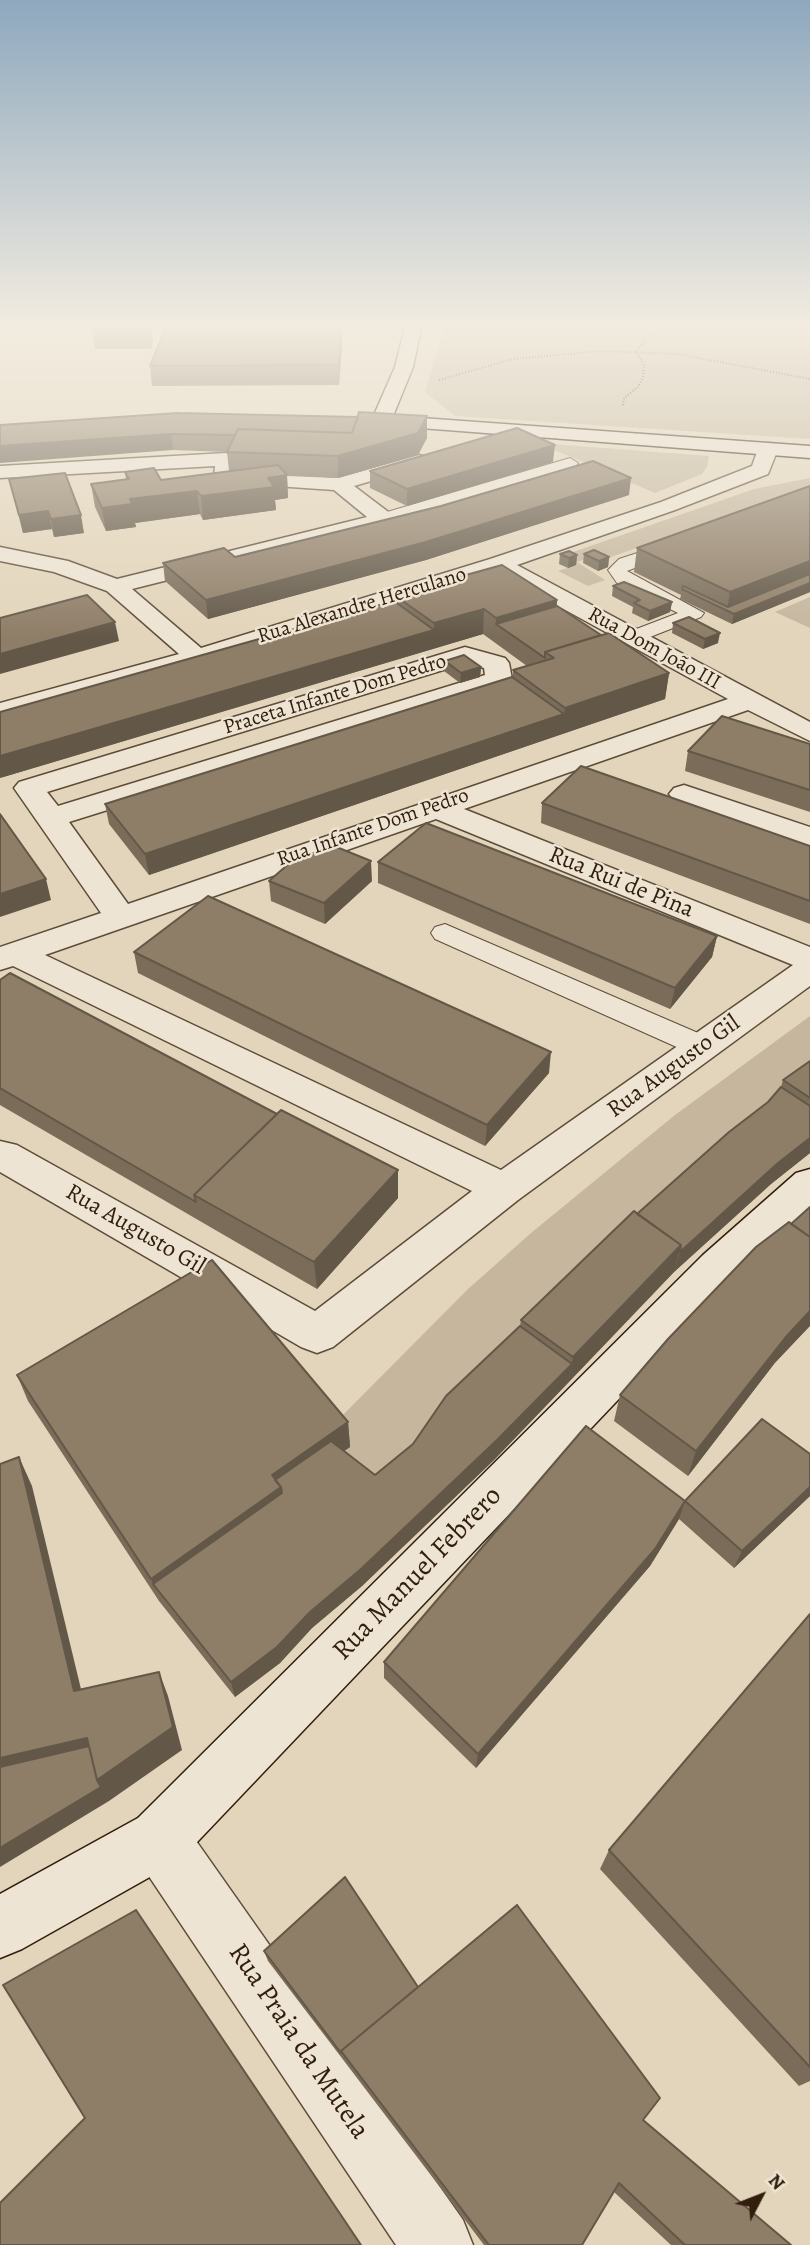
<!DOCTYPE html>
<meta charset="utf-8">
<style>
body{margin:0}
#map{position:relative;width:810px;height:2245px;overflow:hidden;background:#e3d5bb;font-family:Alegreya,serif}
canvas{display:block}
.north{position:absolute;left:726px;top:2161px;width:70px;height:70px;-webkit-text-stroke:5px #ede4d3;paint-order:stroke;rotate:48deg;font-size:19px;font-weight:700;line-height:28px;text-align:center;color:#321e0d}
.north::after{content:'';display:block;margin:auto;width:24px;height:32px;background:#321e0d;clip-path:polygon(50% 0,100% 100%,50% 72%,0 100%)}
</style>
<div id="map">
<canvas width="810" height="2245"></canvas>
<div class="north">N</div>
</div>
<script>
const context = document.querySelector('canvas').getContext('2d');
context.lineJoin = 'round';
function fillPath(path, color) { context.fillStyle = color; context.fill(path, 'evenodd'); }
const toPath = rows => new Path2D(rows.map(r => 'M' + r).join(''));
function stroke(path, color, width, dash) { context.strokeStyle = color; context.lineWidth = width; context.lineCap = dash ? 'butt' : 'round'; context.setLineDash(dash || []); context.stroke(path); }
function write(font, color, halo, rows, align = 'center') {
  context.font = font + ' Alegreya,serif'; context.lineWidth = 5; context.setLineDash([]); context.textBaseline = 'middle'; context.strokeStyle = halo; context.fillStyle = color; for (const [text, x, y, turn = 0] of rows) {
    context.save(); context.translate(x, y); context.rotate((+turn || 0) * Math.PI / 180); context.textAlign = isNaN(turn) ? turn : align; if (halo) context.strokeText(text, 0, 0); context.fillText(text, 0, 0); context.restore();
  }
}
const green = toPath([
 [446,323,810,323,810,439,455,416,425,392],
 [538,443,709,456,707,467,702,474,655,493],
 [810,478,810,491,767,501,600,561,593,557,577,562,605,580,588,586,558,571,576,565,559,557,754,489],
 [810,597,810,628,775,612],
 [810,1016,810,1082,376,1493,332,1460,332,1426,467,1290,531,1233,675,1115]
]);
const path = toPath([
 [439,380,513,359,601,351,677,354,810,379],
 [623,405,624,398,638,387,643,378,644,365,636,351,659,323]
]);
const lane = toPath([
 [570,458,578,463,576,466,389,523,377,523,374,519,377,515,570,458],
 [674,541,683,546,680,550,627,571,704,613,701,617,640,641,626,641,623,637,626,633,678,613,617,583,608,570,619,559,674,541],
 [445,924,712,1039,716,1046,712,1053,701,1056,690,1053,435,939,431,933,435,927,445,924]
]);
const street = toPath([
 [768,443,778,449,768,474,675,510,517,565,810,722,810,741,748,710,464,809,810,947,810,986,518,1200,333,1347,317,1353,301,1347,0,1172,0,1141,17,1145,315,1311,472,1191,13,966,0,970,0,947,101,913,14,788,19,782,465,647,505,658,509,663,512,679,508,685,69,822,128,904,728,699,496,572,206,662,0,719,0,703,179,654,107,591,54,572,0,561,0,547,68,561,117,579,367,517,334,490,217,482,214,478,215,466,0,478,0,466,226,453,236,459,235,472,338,478,419,455,426,457,429,461,426,465,354,486,391,514,394,519,391,524,132,589,201,648,490,559,661,502,752,466,758,449,768,443],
 [466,663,484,668,485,675,58,806,47,792,466,663],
 [436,819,793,965,501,1170,45,955,436,819],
 [684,785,810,827,810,846,674,800,669,794,674,788,684,785],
 [159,1810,180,1818,463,2220,473,2245,396,2245,138,1860,130,1839,138,1818,159,1810]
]);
const secondary = toPath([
 [406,323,422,323,413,367,393,416,810,446,810,458,369,424,367,420,374,415,395,367,406,323],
 [810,1169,810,1208,733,1279,180,1860,22,1949,0,1958,0,1894,138,1818,703,1255,796,1173,810,1169]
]);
const wall = toPath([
 [151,323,153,340,151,349,95,349,92,329],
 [341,325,342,344,339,385,152,386,150,366],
 [0,425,427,438,418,455,338,478,287,476,288,498,275,500,276,510,203,520,200,514,135,523,136,527,106,531,95,507,91,484,126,480,125,472,161,480,229,471,227,452,173,450],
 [553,462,407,506,370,488,370,471],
 [9,479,84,533,54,537,52,529,23,533],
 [810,486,810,592,732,624,680,599,681,595,634,572,637,548],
 [629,495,426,560,208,619,165,581,163,563,235,557],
 [560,554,577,555,576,565,568,568,559,564],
 [584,554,609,557,608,567,598,571,583,563],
 [613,586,672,602,670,612,648,621,632,613,633,607,612,596],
 [394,595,557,600,557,606,601,635,669,673,665,699,149,875,109,824,105,804,513,677,513,670,527,666,483,634,0,778,394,601],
 [673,623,718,643,703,649,672,633],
 [445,661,481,667,480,677,460,683,444,671],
 [810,744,810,812,685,771,688,751],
 [542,803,810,846,810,924,541,823],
 [378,862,717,936,712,957,670,1009,378,883],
 [269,881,372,881,325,924,271,901],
 [134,952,549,1073,485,1146,138,973],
 [0,980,277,1114,398,1170,398,1198,317,1289,0,1105],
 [810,1061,810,1153,771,1184,674,1272,494,1460,362,1586,312,1628,280,1663,235,1697,159,1601,28,1401,17,1375,348,1422,350,1447,344,1451,375,1475,413,1444,520,1326,521,1320,637,1214,768,1102,781,1087,783,1080],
 [774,1364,688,1476,614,1421,620,1395],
 [810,1454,810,1496,734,1568,679,1519,650,1566,476,1768,384,1678,384,1662,685,1501],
 [810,1614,810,2081,799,2086,600,1869,609,1850],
 [264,1951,418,1987,643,2120,791,2245,671,2245,614,2192,582,2245,484,2245,268,1961]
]);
const shadedWall = toPath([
 [150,323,151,323,153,340,151,349,148,329],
 [341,325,342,344,339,385,339,365],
 [427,416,427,438,418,455,338,478,338,456],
 [171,434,173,450,0,463,0,446],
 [555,445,553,462,407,506,407,489],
 [287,475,288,498,275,500,276,510,203,520,201,496,268,478],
 [631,478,629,495,426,560,208,619,206,600],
 [197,491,200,514,135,523,136,527,106,531,102,508,130,499],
 [48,511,52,529,23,533,19,515],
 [81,515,84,533,54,537,51,519],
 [577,555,576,565,568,568,569,558],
 [609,557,608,567,598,571,599,561],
 [810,561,810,583,727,610,730,592],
 [810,583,810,592,732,624,734,614],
 [557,600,555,625,496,624,496,618],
 [672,602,670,612,648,621,650,611],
 [484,609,483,634,0,778,0,756,434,630,434,623],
 [115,622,119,641,0,674,0,654],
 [720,633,718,643,703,649,705,639],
 [481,667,480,677,460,683,461,673],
 [669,673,665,699,149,875,145,854,564,714,565,708],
 [371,861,372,881,325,924,324,903],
 [46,879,51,900,0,917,0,894],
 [717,936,712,957,670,1009,675,988],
 [551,1052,549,1073,485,1146,487,1125],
 [810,1138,810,1153,771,1184,674,1272,680,1252,778,1163],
 [398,1170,398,1198,317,1289,314,1262],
 [681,1245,674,1272,568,1383,573,1357],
 [810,1311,810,1326,774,1364,688,1476,696,1451,785,1338],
 [572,1364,568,1383,494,1460,362,1586,312,1628,280,1663,235,1697,231,1682,310,1612],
 [348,1422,350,1447,153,1584,151,1579,272,1475],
 [19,1457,32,1486,87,1714,74,1691],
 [810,1487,810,1496,734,1568,742,1551],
 [685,1501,679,1519,650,1566,476,1768,478,1754],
 [159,1672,168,1696,182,1750,109,1801,0,1867,0,1758]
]);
const building = toPath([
 [95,323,150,323,148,329,92,329,95,323],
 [167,325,341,325,339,365,150,366,167,325],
 [359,412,427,416,418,433,338,456,227,452,238,429,352,433,359,412],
 [178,413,358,417,352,433,238,429,235,435,171,434,0,446,0,425,178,413],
 [517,428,555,445,407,489,370,471,517,428],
 [593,461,631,478,426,542,206,600,163,563,224,548,235,557,441,506,593,461],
 [278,465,287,475,268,478,274,487,201,496,197,491,130,499,132,504,102,508,91,484,129,479,125,472,154,468,161,480,278,465],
 [65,473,81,515,51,519,48,511,19,515,9,479,65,473],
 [810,486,810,561,730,592,637,548,810,486],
 [594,550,609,557,599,561,584,554,594,550],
 [569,551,577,555,569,558,560,554,569,551],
 [502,565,557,600,496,618,484,609,434,623,394,595,502,565],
 [810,574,810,583,734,614,682,589,683,586,728,607,810,574],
 [624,582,672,602,650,611,634,603,640,600,613,586,624,582],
 [87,595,115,622,0,654,0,618,87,595],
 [394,601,434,630,0,756,0,712,394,601],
 [557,606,601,635,545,652,545,658,496,624,557,606],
 [689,617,720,633,705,639,673,623,689,617],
 [609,633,669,673,565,708,513,670,554,658,545,652,609,633],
 [464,655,481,667,461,673,445,661,464,655],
 [512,677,564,714,145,854,105,804,512,677],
 [722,716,810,744,810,790,688,751,722,716],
 [581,766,810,846,810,901,542,803,581,766],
 [0,814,46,879,0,894,0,814],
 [426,823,717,936,675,988,378,862,426,823],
 [334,846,371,861,324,903,269,881,293,860,334,846],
 [208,896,551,1052,487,1125,134,952,208,896],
 [10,973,277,1114,194,1195,196,1202,0,1088,0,980,10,973],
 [810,1061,810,1098,783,1080,810,1061],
 [781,1087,810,1106,810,1138,778,1163,680,1252,681,1245,637,1214,729,1132,768,1102,781,1087],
 [281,1110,398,1170,314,1262,194,1195,281,1110],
 [810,1207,810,1237,791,1224,810,1207],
 [634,1211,681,1245,573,1357,521,1320,634,1211],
 [789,1222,810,1237,810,1311,785,1338,696,1451,620,1395,668,1339,756,1247,789,1222],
 [212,1260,348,1422,272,1475,281,1487,151,1579,17,1375,212,1260],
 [520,1326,572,1364,496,1441,361,1569,310,1612,277,1647,231,1682,153,1584,282,1493,281,1487,275,1480,331,1441,375,1475,413,1444,446,1396,520,1326],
 [762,1419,810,1454,810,1487,742,1551,685,1501,762,1419],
 [586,1426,685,1501,655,1549,478,1754,384,1662,586,1426],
 [19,1457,74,1691,159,1672,173,1727,97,1780,87,1738,0,1758,0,1464,19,1457],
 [810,1614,810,2067,609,1850,810,1614],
 [89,1746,97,1780,101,1787,0,1848,0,1767,89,1746],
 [345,1877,418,1987,341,2051,341,2053,264,1951,345,1877],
 [517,1905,660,2098,643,2120,791,2245,685,2245,619,2183,582,2245,489,2245,341,2051,517,1905],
 [136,1910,361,2245,0,2245,0,2203,85,2118,3,1985,136,1910]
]);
const farStreetnames = [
 ["Rua Alexandre Herculano",362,606,-17],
 ["Rua Dom João III",654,649,29],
 ["Praceta Infante Dom Pedro",335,695,-17],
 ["Rua Infante Dom Pedro",373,828,-19]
];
const streetNames = [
 ["Rua Rui de Pina",621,883,22],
 ["Rua Augusto Gil",674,1067,-36],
 ["Rua Augusto Gil",135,1230,30]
];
const nearStreetnames = [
 ["Rua Manuel Febrero",418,1574,-46],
 ["Rua Praia da Mutela",298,2042,56]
];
fillPath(green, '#c5b69d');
stroke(lane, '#5e4c38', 2);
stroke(street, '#5e4c38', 3);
stroke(secondary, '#321e0d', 3);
stroke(path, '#321e0d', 2, [1, 2]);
fillPath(lane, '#ede4d3');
fillPath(street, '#ede4d3');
fillPath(secondary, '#ede4d3');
fillPath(wall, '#7a6c59');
fillPath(shadedWall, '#635848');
fillPath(building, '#8e7d67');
stroke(building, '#635848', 2);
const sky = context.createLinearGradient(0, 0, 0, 638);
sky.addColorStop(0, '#8ea8be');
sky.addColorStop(0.51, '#f2ece0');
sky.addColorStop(1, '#f2ece000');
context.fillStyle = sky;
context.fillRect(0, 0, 810, 638);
write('21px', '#321e0d', '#ede4d3', farStreetnames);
write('24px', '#321e0d', '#ede4d3', streetNames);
write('28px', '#321e0d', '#ede4d3', nearStreetnames);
</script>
